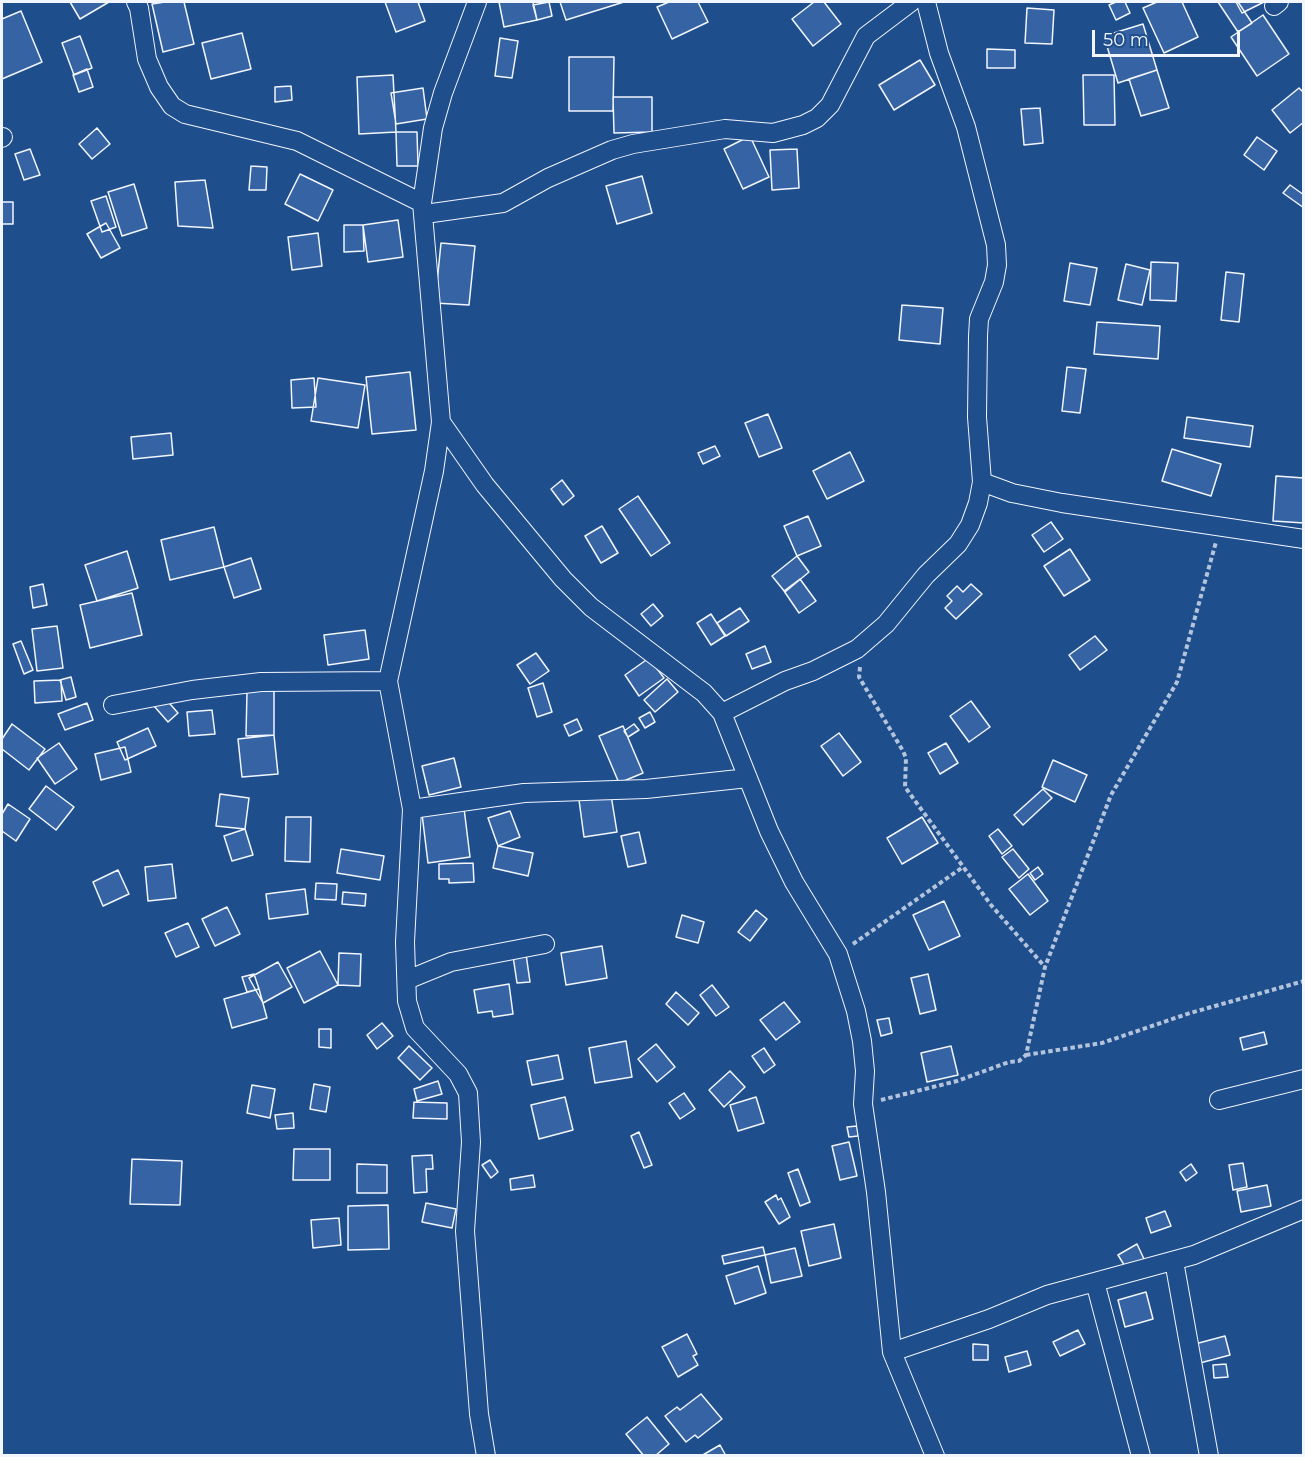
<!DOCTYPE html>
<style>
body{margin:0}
#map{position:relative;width:1305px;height:1457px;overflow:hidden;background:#1f4e8c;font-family:Montserrat,sans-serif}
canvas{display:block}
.frame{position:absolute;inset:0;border:3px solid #f2f6ff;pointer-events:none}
.scale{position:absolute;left:1092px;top:30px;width:148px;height:27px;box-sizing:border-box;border:3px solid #f2f6ff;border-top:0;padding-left:8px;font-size:18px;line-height:21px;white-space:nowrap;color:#f2f6ff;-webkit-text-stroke:4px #1f4e8c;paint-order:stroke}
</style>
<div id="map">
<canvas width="1305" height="1457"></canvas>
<div class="frame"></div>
<div class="scale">50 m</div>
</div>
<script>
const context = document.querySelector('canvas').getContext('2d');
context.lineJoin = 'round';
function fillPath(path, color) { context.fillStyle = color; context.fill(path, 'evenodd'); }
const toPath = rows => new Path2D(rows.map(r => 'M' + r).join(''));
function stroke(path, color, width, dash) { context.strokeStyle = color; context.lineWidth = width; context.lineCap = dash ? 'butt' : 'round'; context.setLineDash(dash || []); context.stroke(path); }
const building = toPath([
 [70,2,109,2,80,19,70,2],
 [165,2,184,2,194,44,163,52,152,4,165,2],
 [385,2,418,2,425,21,396,32,385,2],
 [499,2,533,2,537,20,504,27,499,2],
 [549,2,552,16,537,20,533,5,549,2],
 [560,2,624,2,566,20,560,2],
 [669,2,698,2,708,22,672,39,657,7,669,2],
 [814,2,824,2,841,24,813,46,792,19,814,2],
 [1116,2,1125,2,1130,13,1116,20,1109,5,1116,2],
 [1157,2,1182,2,1198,37,1164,53,1143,8,1157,2],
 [1218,2,1238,2,1252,23,1238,32,1218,2],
 [1236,2,1264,2,1242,13,1236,2],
 [1027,8,1054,10,1052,44,1025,43,1027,8],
 [21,11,42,62,2,79,2,19,21,11],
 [1263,15,1289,54,1257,76,1231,37,1263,15],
 [1143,24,1157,70,1118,83,1104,36,1143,24],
 [242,33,251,69,211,79,202,43,242,33],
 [80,36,92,68,74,75,62,43,80,36],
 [500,38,518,41,512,78,495,76,500,38],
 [987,49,1015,50,1015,68,987,68,987,49],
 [569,57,614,57,613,111,569,111,569,57],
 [920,60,935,85,894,110,879,85,920,60],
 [87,69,93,87,79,92,73,75,87,69],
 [1157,70,1169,108,1141,116,1129,79,1157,70],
 [393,75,396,132,359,134,357,77,393,75],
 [1083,75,1114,75,1115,125,1084,125,1083,75],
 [291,86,292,100,275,102,275,87,291,86],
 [423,88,427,119,396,124,391,93,423,88],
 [1299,88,1304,93,1304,122,1290,133,1272,110,1299,88],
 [613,97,652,97,652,132,614,133,613,97],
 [1040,108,1043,143,1024,145,1021,109,1040,108],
 [97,128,110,144,92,159,79,144,97,128],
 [396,132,417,132,418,166,397,166,396,132],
 [750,136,769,177,743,189,724,149,750,136],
 [1257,137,1277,151,1264,170,1244,155,1257,137],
 [30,149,40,175,24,180,15,154,30,149],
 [797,149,799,188,772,190,770,150,797,149],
 [251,166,267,167,266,190,249,190,251,166],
 [300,174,333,190,318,221,285,204,300,174],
 [642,176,652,213,617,224,606,186,642,176],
 [205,180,213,228,178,226,175,182,205,180],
 [134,184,147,228,122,236,108,192,134,184],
 [1290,185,1304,195,1304,208,1283,193,1290,185],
 [106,196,116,227,102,232,91,201,106,196],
 [2,202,13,202,13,224,2,224,2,202],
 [398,220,403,257,368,262,363,225,398,220],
 [106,223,120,248,101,258,87,234,106,223],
 [344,225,363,225,364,251,344,252,344,225],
 [318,233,322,266,292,270,288,237,318,233],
 [441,243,475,246,469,305,435,303,441,243],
 [1151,262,1178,263,1176,301,1150,300,1151,262],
 [1070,263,1097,268,1090,305,1064,301,1070,263],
 [1126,264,1150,270,1142,305,1118,300,1126,264],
 [1226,272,1244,274,1239,322,1221,320,1226,272],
 [902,305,943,308,940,344,899,340,902,305],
 [1097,322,1160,326,1158,359,1094,354,1097,322],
 [1067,367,1086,369,1080,413,1062,411,1067,367],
 [410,372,416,430,372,434,366,377,410,372],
 [314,378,316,407,292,408,291,380,314,378],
 [318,378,365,385,358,428,311,421,318,378],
 [768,414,782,448,759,457,745,423,768,414],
 [1187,417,1253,426,1250,447,1184,438,1187,417],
 [171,433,173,455,133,459,131,437,171,433],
 [715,446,720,456,703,464,698,453,715,446],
 [1172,449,1221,464,1211,496,1162,481,1172,449],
 [850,452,864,481,827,499,813,471,850,452],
 [1276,476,1304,478,1304,523,1273,521,1276,476],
 [562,480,574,496,563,505,551,489,562,480],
 [638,496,670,543,651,556,619,509,638,496],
 [808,516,821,546,797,556,784,526,808,516],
 [1051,522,1063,539,1044,552,1032,535,1051,522],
 [602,526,618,553,601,563,585,536,602,526],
 [214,527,224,567,170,580,161,540,214,527],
 [1070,549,1090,580,1064,596,1044,566,1070,549],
 [127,551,138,588,97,601,85,565,127,551],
 [797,556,809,572,785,592,772,576,797,556],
 [251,558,261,589,234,598,224,567,251,558],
 [800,579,816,601,799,613,784,591,800,579],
 [43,584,47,605,33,608,30,587,43,584],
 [971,584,982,594,956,619,945,608,952,601,947,596,957,586,963,592,971,584],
 [132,593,142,635,90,648,80,605,132,593],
 [653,604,663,616,651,626,641,614,653,604],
 [740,608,749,621,726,636,717,623,740,608],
 [711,614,725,636,711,645,697,623,711,614],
 [57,626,63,668,37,671,32,629,57,626],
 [365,630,369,659,328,665,324,635,365,630],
 [1095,636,1107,650,1080,670,1069,655,1095,636],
 [21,641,33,670,24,674,13,644,21,641],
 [765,646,771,662,752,669,746,654,765,646],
 [536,653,549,671,530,684,517,665,536,653],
 [649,658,664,678,639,696,625,675,649,658],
 [71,677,76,697,66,700,60,680,71,677],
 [667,679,678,692,655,712,644,700,667,679],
 [61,680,62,701,35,703,34,681,61,680],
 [543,683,552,712,537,717,528,688,543,683],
 [247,691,274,691,274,735,246,736,247,691],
 [164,697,178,713,168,722,154,706,164,697],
 [971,701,990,727,969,742,950,716,971,701],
 [87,703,93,720,65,730,58,714,87,703],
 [212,710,215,734,189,736,187,712,212,710],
 [650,712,655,722,645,728,639,718,650,712],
 [577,719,582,730,569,736,564,725,577,719],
 [12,724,45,749,29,770,2,749,2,739,12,724],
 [634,724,639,730,628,737,624,731,634,724],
 [623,726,643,773,619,783,599,736,623,726],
 [148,728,156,746,125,760,117,742,148,728],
 [839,733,861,762,843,776,821,746,839,733],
 [274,735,278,774,242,777,238,739,274,735],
 [59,743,77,769,55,784,37,758,59,743],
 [946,743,958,763,940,774,928,753,946,743],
 [125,747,131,772,101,780,95,754,125,747],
 [454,758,461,787,429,795,422,766,454,758],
 [1053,760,1087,775,1075,802,1042,787,1053,760],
 [46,786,74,807,56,830,29,809,46,786],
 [1043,789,1052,798,1023,825,1014,815,1043,789],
 [220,794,249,798,245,829,216,826,220,794],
 [611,795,617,832,584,837,579,800,611,795],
 [8,804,30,819,16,841,2,831,2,814,8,804],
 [464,808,470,857,428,863,422,814,464,808],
 [510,811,520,837,498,846,488,818,510,811],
 [286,817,311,817,310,862,285,861,286,817],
 [922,817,938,843,902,864,887,838,922,817],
 [245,829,253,855,232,861,224,836,245,829],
 [998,829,1012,846,1002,854,989,836,998,829],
 [639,832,646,863,628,867,621,836,639,832],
 [498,846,533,853,528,876,493,868,498,846],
 [341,849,384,856,380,880,337,873,341,849],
 [1013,849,1029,869,1019,878,1002,857,1013,849],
 [473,863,474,882,449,883,449,879,439,879,439,864,473,863],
 [172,864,176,898,148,901,145,867,172,864],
 [1038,867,1043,874,1035,880,1030,873,1038,867],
 [118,870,129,894,103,906,93,882,118,870],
 [1028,874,1048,901,1030,915,1009,889,1028,874],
 [316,883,337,884,336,900,315,899,316,883],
 [305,889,308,914,269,919,266,894,305,889],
 [343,892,366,894,365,906,342,904,343,892],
 [944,901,960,936,929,950,913,915,944,901],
 [227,907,240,934,215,946,202,919,227,907],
 [756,910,767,919,750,941,738,932,756,910],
 [682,915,704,922,698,943,676,937,682,915],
 [188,923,199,947,176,957,165,933,188,923],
 [602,946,607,978,566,985,561,953,602,946],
 [320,951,338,985,304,1003,287,968,320,951],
 [339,953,361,954,360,986,338,985,339,953],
 [526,954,530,982,517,983,513,956,526,954],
 [278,962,292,987,263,1003,249,978,278,962],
 [254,974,259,989,247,992,242,977,254,974],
 [928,974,936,1010,920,1014,911,978,928,974],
 [509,984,513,1014,493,1017,492,1011,478,1013,474,990,509,984],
 [712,985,729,1007,716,1016,700,995,712,985],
 [259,989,267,1018,232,1028,224,999,259,989],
 [676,992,699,1013,688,1025,666,1004,676,992],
 [784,1002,800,1022,776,1040,760,1020,784,1002],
 [889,1018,892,1033,881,1036,877,1020,889,1018],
 [382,1023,393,1036,377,1049,367,1035,382,1023],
 [319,1029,331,1029,331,1048,319,1047,319,1029],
 [1264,1032,1267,1044,1243,1050,1240,1038,1264,1032],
 [626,1041,632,1077,595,1083,589,1048,626,1041],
 [656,1044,675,1067,657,1082,638,1059,656,1044],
 [409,1046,432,1068,420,1080,398,1058,409,1046],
 [951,1046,958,1075,927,1082,921,1053,951,1046],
 [764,1048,775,1065,764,1073,752,1056,764,1048],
 [558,1055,563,1079,532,1085,527,1061,558,1055],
 [730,1071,745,1087,724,1107,709,1090,730,1071],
 [438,1081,442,1094,417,1101,414,1089,438,1081],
 [314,1084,330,1087,326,1112,310,1109,314,1084],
 [252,1085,275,1089,270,1118,247,1113,252,1085],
 [684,1093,695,1109,680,1119,669,1103,684,1093],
 [565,1097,573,1130,539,1139,531,1105,565,1097],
 [756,1097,764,1123,738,1131,730,1105,756,1097],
 [414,1102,447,1103,447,1119,413,1118,414,1102],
 [293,1113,294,1128,277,1129,275,1115,293,1113],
 [857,1126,858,1136,849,1137,847,1127,857,1126],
 [639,1132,652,1165,644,1168,631,1136,639,1132],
 [849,1142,857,1176,840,1180,832,1146,849,1142],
 [294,1149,330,1149,330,1180,293,1180,294,1149],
 [432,1155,433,1169,426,1169,427,1192,414,1193,412,1156,432,1155],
 [132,1159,182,1161,180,1205,130,1204,132,1159],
 [490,1160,498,1172,491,1178,482,1165,490,1160],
 [1243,1163,1247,1187,1233,1190,1229,1165,1243,1163],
 [357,1164,387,1165,387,1193,357,1193,357,1164],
 [1191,1164,1197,1173,1186,1181,1180,1172,1191,1164],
 [798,1169,810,1202,800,1206,788,1173,798,1169],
 [533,1175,535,1187,511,1190,510,1179,533,1175],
 [1267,1185,1271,1206,1241,1212,1237,1191,1267,1185],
 [776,1195,778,1200,781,1198,790,1217,779,1224,765,1202,776,1195],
 [426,1203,456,1209,452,1228,422,1222,426,1203],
 [388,1205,389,1249,348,1250,348,1206,388,1205],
 [1165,1211,1171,1226,1151,1233,1146,1218,1165,1211],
 [339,1218,341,1245,313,1248,311,1220,339,1218],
 [834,1224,841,1258,809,1266,801,1231,834,1224],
 [1137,1244,1144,1259,1126,1268,1118,1255,1137,1244],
 [763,1247,765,1255,724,1264,722,1256,763,1247],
 [795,1248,802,1276,771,1283,765,1255,795,1248],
 [758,1266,766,1293,735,1304,726,1276,758,1266],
 [1146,1292,1153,1319,1125,1327,1118,1300,1146,1292],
 [1078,1330,1085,1344,1060,1356,1053,1342,1078,1330],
 [687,1334,697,1354,693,1356,698,1365,678,1377,662,1347,687,1334],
 [1225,1336,1230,1355,1200,1363,1195,1344,1225,1336],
 [973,1344,988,1345,988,1360,973,1360,973,1344],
 [1027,1351,1031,1365,1009,1372,1005,1357,1027,1351],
 [1226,1364,1228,1377,1214,1378,1213,1365,1226,1364],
 [701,1394,722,1419,698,1438,695,1435,686,1442,665,1416,677,1407,680,1410,701,1394],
 [647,1417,669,1444,655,1456,644,1456,626,1434,647,1417],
 [720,1445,726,1456,701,1456,720,1445]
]);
const path = toPath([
 [860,667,859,677,903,751,906,758,905,787,991,905,1045,967],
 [853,944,963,867],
 [1026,1055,1102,1043,1190,1013,1304,981],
 [881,1100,957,1081,1009,1062,1019,1061,1026,1055,1045,967,1111,795,1177,682,1216,542]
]);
const street = toPath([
 [136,2,139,8,147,59,159,87,172,106,185,114,297,141,422,203],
 [477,2,443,93,433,128,422,203,441,422,434,471,388,681,412,809,405,942,407,1001,415,1028,458,1074,468,1093,471,1142,465,1231,479,1414,486,1456],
 [1274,6,1279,2],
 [2,138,3,137],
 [425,214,503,203,548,178,612,150,633,144,725,129,773,133,803,125,817,118,830,105,866,36,911,2],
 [441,422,485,485,563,579,591,607,704,693,722,713,769,831,794,882,838,954,856,1011,862,1041,865,1071,863,1104,876,1192,892,1352,935,1456],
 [982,482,1012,493,1062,503,1304,539],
 [113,705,192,690,261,682,388,681],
 [722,713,785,681,813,671,857,649,886,624,926,575,958,544,970,525,978,503,982,482,977,417,978,336,979,319,994,282,997,265,996,245,966,127,939,53,926,2],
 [412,809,524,793,646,789,748,778],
 [407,980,451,962,545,944],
 [1219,1100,1304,1079],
 [1174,1261,1209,1456],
 [1095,1282,1141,1456],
 [892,1352,989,1319,1047,1295,1194,1255,1304,1209]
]);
fillPath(building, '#3563a3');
stroke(building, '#f2f6ff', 1.5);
stroke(street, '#f2f6ff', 20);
stroke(path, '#b3c4dc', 4, [4.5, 3]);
stroke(street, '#1f4e8c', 18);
</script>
